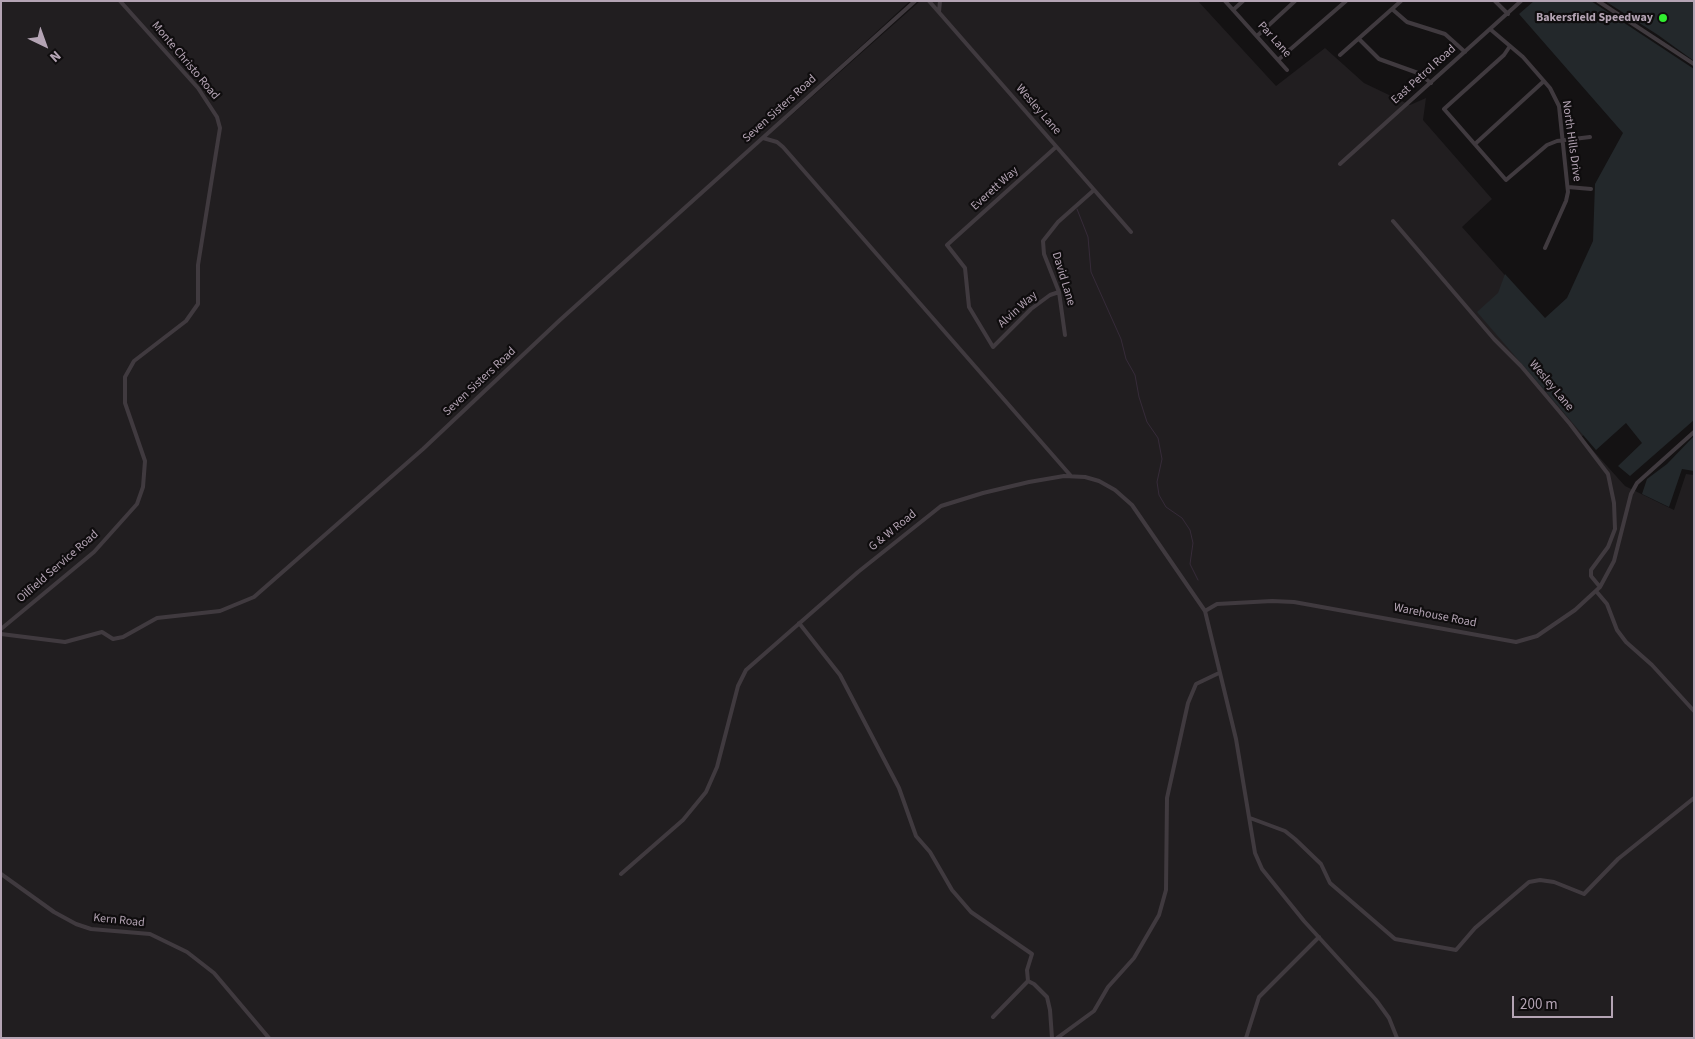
<!DOCTYPE html>
<style>
body{margin:0}
#map{position:relative;width:1695px;height:1039px;overflow:hidden;background:#141213;font-family:"Source Sans 3",sans-serif}
canvas{display:block}
.frame{position:absolute;inset:0;border:2px solid #b4a4b4;pointer-events:none}
.north{position:absolute;left:20px;top:20px;width:50px;height:50px;-webkit-text-stroke:4px #0f0d0e;paint-order:stroke;rotate:138deg;font-size:14px;font-weight:700;line-height:20px;text-align:center;color:#b4a4b4}
.north::after{content:'';display:block;margin:auto;width:18px;height:22px;background:#b4a4b4;clip-path:polygon(50% 0,100% 100%,50% 72%,0 100%)}
.scale{position:absolute;left:1512px;top:996px;width:101px;height:22px;box-sizing:border-box;border:2px solid #b4a4b4;border-top:0;padding-left:6px;font-size:15px;line-height:18px;white-space:nowrap;color:#b4a4b4;-webkit-text-stroke:4px #0f0d0e;paint-order:stroke}
</style>
<div id="map">
<canvas width="1695" height="1039"></canvas>
<div class="frame"></div>
<div class="north">N</div>
<div class="scale">200 m</div>
</div>
<script>
const context = document.querySelector('canvas').getContext('2d');
context.lineJoin = 'round';
function fillPath(path, color) { context.fillStyle = color; context.fill(path, 'evenodd'); }
const toPath = rows => new Path2D(rows.map(r => 'M' + r).join(''));
function stroke(path, color, width, dash) { context.strokeStyle = color; context.lineWidth = width; context.lineCap = dash ? 'butt' : 'round'; context.setLineDash(dash || []); context.stroke(path); }
function write(font, color, halo, rows, align = 'center') {
  context.font = font + ' "Source Sans 3",sans-serif'; context.lineWidth = 4.5; context.setLineDash([]); context.textBaseline = 'middle'; context.strokeStyle = halo; context.fillStyle = color; for (const [text, x, y, turn = 0] of rows) {
    context.save(); context.translate(x, y); context.rotate((+turn || 0) * Math.PI / 180); context.textAlign = isNaN(turn) ? turn : align; if (halo) context.strokeText(text, 0, 0); context.fillText(text, 0, 0); context.restore();
  }
}
const built = toPath([
 [1,1,910,1,784,117,787,119,920,1,1198,1,1276,86,1325,48,1364,83,1410,105,1426,98,1423,120,1492,199,1462,227,1585,365,1607,418,1581,437,1625,486,1674,510,1686,474,1694,475,1694,1038,1,1038]
]);
const green = toPath([
 [1534,1,1591,1,1694,69,1694,420,1630,476,1618,466,1642,443,1626,423,1596,450,1477,312,1498,293,1505,274,1545,318,1567,298,1593,241,1595,184,1623,133,1519,14],
 [1605,1,1694,1,1694,61,1658,35],
 [1694,436,1694,471,1682,469,1669,507,1642,494,1647,479,1667,464]
]);
const stream = toPath([
 [1077,209,1088,237,1091,272,1121,339,1126,359,1135,375,1139,397,1147,422,1158,438,1162,459,1157,482,1159,495,1166,507,1182,518,1190,530,1193,543,1190,564,1198,580]
]);
const minor = toPath([
 [929,1,1131,232],
 [1225,1,1287,70],
 [1495,1,1508,14],
 [1598,1,1694,64],
 [1392,9,1407,22,1445,34,1465,52],
 [1233,10,1243,1],
 [939,12,940,1],
 [1490,29,1523,57,1550,88,1559,106,1568,192,1566,201,1545,248],
 [1257,36,1295,1],
 [1359,39,1379,59,1418,73,1431,83],
 [1510,46,1504,55,1444,109,1506,180,1547,145,1557,141,1590,137],
 [1340,55,1401,1],
 [1278,60,1346,1],
 [763,138,777,142,783,147,1071,476],
 [1475,144,1544,81],
 [1056,147,947,245,965,268,969,307,993,347,1031,309,1050,295,1059,292],
 [1340,164,1521,1],
 [1568,187,1591,189],
 [1393,221,1494,339,1521,366,1570,424,1608,474,1614,503,1615,529,1608,547,1591,570,1591,576,1600,587],
 [1065,335,1059,292,1044,254,1043,241,1058,222,1094,190],
 [1596,591,1607,604,1617,630,1626,642,1652,665,1694,711],
 [1205,611,1217,604,1272,601,1294,602,1516,642,1537,636,1575,610,1600,587,1614,561,1631,494,1637,483,1694,432],
 [799,623,840,675,899,788,916,836,930,852,952,890,971,912,1032,954,1027,970,1028,981,1034,984,1047,997,1050,1010,1052,1038],
 [1,629,94,552,137,504,143,487,145,461,125,403,125,377,134,361,186,321,198,304,198,265,220,128,217,117,198,88,120,1],
 [1,634,65,642,102,632,113,639,123,637,157,618,220,611,254,597,423,449,560,320,915,1],
 [1250,818,1285,831,1295,839,1321,864,1330,883,1395,939,1456,950,1475,928,1529,882,1540,880,1554,882,1584,894,1618,859,1694,798],
 [1,874,54,912,76,924,91,929,150,934,187,952,214,973,269,1038],
 [621,874,683,820,706,792,717,767,738,686,746,670,858,572,941,506,983,493,1029,482,1064,476,1085,477,1099,481,1115,490,1132,505,1205,611,1236,739,1255,853,1262,869,1304,921,1376,1000,1389,1018,1397,1038],
 [993,1017,1028,981],
 [1057,1038,1094,1011,1108,987,1134,958,1159,915,1166,890,1167,798,1188,703,1196,684,1219,673],
 [1246,1038,1259,997,1319,937]
]);
const markers = [
 [1663,18,5,"#31ee30"]
];
const poiNames = [
 ["Bakersfield Speedway",1653,18]
];
const streetNames = [
 ["Par Lane",1274,40,48],
 ["Monte Christo Road",185,61,50],
 ["East Petrol Road",1424,75,-42],
 ["Seven Sisters Road",780,109,-42],
 ["Wesley Lane",1038,110,49],
 ["North Hills Drive",1571,141,82],
 ["Everett Way",995,189,-42],
 ["David Lane",1063,279,73],
 ["Alvin Way",1018,310,-42],
 ["Seven Sisters Road",480,382,-43],
 ["Wesley Lane",1551,386,50],
 ["G & W Road",893,531,-39],
 ["Oilfield Service Road",58,567,-41],
 ["Warehouse Road",1435,616,11],
 ["Kern Road",119,921,6]
];
fillPath(built, '#211e20');
fillPath(green, '#23282b');
stroke(stream, '#362b39', 1);
stroke(minor, '#403a3f', 4);
for (const [x, y, r, color] of markers) { const dot = new Path2D(); dot.arc(x, y, r, 0, 2 * Math.PI); context.fillStyle = color; context.fill(dot); stroke(dot, '#0f0d0e', 2); }
write('bold 12px', '#b4a4b4', '#0f0d0e', poiNames, 'right');
write('12px', '#b4a4b4', '#0f0d0e', streetNames);
</script>
